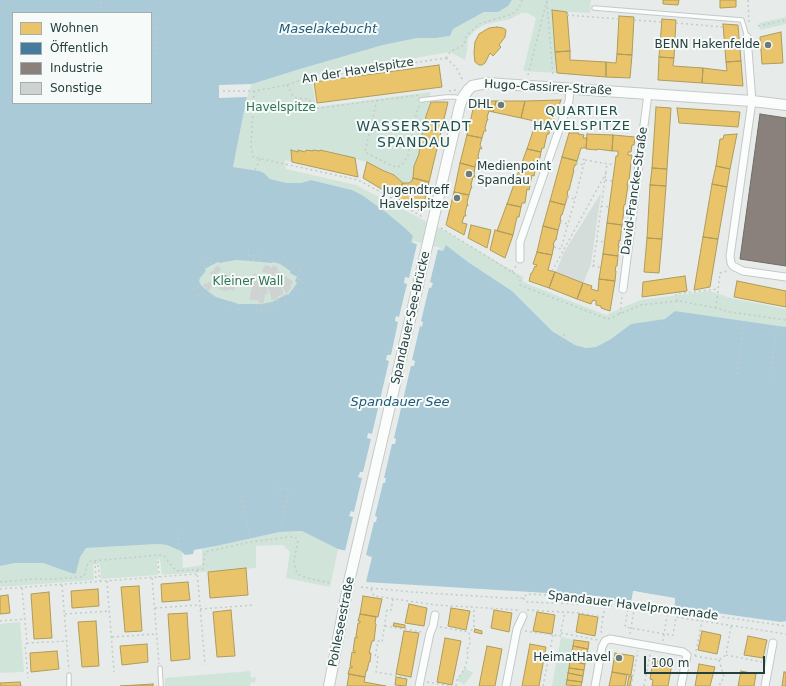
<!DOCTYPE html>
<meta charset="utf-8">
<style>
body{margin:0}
#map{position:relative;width:786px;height:686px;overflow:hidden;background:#e7ecea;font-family:"DejaVu Sans",sans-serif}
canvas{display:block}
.legend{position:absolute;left:12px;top:12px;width:140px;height:92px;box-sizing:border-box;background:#f6faf9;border:1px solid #a2afae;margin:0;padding:5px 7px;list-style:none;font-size:12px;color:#253f3d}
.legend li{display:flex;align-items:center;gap:8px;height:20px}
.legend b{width:20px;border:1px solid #a2afae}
.scale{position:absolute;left:644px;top:656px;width:121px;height:18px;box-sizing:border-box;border:2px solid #253f3d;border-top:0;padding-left:5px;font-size:12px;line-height:14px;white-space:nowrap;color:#253f3d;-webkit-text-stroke:3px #f6faf9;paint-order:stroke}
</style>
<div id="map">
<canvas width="786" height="686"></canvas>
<ul class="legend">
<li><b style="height:11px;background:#e9c46a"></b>Wohnen</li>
<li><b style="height:11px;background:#457b9d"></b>Öffentlich</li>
<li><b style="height:11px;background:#8a817c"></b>Industrie</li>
<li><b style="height:11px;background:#ced3d2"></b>Sonstige</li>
</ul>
<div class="scale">100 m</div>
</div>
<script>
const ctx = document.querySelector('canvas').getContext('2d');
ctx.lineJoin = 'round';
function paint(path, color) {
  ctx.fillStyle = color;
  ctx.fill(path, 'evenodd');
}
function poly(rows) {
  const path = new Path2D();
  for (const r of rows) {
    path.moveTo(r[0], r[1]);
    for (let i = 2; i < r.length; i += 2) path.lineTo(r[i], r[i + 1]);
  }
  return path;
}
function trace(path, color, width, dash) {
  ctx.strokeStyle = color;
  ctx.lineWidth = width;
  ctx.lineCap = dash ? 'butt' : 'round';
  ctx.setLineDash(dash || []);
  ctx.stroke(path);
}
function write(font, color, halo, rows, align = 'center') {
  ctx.font = font + ' "DejaVu Sans",sans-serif';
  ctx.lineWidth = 4;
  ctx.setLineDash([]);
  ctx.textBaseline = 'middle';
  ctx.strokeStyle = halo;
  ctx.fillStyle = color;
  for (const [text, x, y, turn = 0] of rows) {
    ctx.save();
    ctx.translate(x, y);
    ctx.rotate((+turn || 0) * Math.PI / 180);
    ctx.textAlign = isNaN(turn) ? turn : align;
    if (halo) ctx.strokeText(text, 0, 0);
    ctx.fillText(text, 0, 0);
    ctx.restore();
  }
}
paint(poly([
 [601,193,591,264,577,299,549,288,564,252]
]), '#d5dddb');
paint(poly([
 [512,0,591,0,590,13,552,11,557,73,523,71,536,18,528,13,522,13,510,19,487,24,482,26,476,30,468,38,467,51,465,60,450,52,311,76,316,107,430,92,430,103,426,116,424,130,420,141,419,154,414,166,413,178,412,181,409,183,403,183,394,175,382,170,367,162,321,150,320,151,313,150,313,151,306,150,305,152,298,150,298,152,291,150,292,162,285,160,286,169,356,185,445,231,523,277,523,282,606,315,640,300,710,291,734,299,786,309,786,327,675,311,666,319,631,324,611,339,596,347,586,348,575,345,552,331,512,291,468,262,446,245,444,251,410,242,411,236,405,228,387,213,362,195,352,190,311,180,301,183,287,183,270,179,264,173,259,171,233,167,247,96,252,84,300,69,383,45,417,38,436,38,450,36,453,29,484,12,498,12,508,6],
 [786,17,786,24,760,30,759,23],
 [236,260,272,263,273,261,280,264,290,271,290,273,297,277,297,283,288,295,286,294,272,303,261,304,239,304,216,297,205,289,201,285,198,280,200,278,206,271,205,269,212,265,218,261,221,263],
 [302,531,338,549,330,587,286,578,290,552,283,545,256,546,256,568,162,575,160,559,157,560,158,575,101,579,100,564,93,565,94,580,0,587,0,566,15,563,43,563,74,574,76,573,80,557,86,548,158,544,167,545,182,551,183,568,202,565,202,549,216,546,280,532],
 [20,622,24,672,0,673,0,624],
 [561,637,574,640,566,686,552,686],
 [465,668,473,673,464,685,457,680],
 [250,671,251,678,256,677,255,683,251,682,250,686,165,686,165,678]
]), '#d1e4da');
paint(poly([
 [0,0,512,0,508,6,498,12,484,12,453,29,450,36,436,38,417,38,383,45,300,69,252,84,247,96,233,167,259,171,264,173,270,179,287,183,301,183,311,180,352,190,362,195,387,213,405,228,413,236,411,242,443,251,446,245,468,262,512,291,552,331,575,345,586,348,596,347,611,339,631,324,665,319,675,311,786,327,786,621,781,622,674,607,675,599,634,591,631,602,597,596,366,582,372,557,338,549,302,531,280,532,216,546,194,550,193,554,185,555,181,551,167,545,158,544,86,548,80,557,76,573,74,574,43,563,15,563,0,566],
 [13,13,151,13,151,103,13,103],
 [236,260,272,263,273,262,280,264,290,271,290,273,297,277,295,281,297,283,288,295,287,294,272,302,261,304,239,304,216,297,205,289,201,285,199,281,200,278,206,271,205,269,212,265,218,262,220,263]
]), '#aacad8');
paint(poly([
 [252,84,247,97,219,98,219,85],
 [414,241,441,248,441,249,438,249,430,282,433,283,431,288,429,288,421,321,423,322,422,327,420,326,412,360,415,361,414,366,411,366,394,438,396,439,395,444,392,444,384,478,386,478,385,483,383,483,375,516,377,517,376,522,374,522,366,555,369,556,368,558,341,552,342,550,345,551,353,517,349,516,351,511,354,512,362,478,358,477,360,472,363,472,371,439,367,438,368,433,372,434,389,361,386,360,387,355,391,355,398,322,395,321,396,316,399,317,407,284,404,283,405,277,409,278,417,244,413,243],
 [633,591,675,598,674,609,672,607,673,600,635,593,633,602,631,604]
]), '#e7ecea');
const homes = poly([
 [663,0,679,0,678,5,663,4,663,0],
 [720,0,736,0,736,7,720,8,720,0],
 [552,10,567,12,570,51,555,52,552,10],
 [619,16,634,17,632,55,617,54,619,16],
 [662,19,676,20,674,58,659,57,662,19],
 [723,24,738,25,741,61,726,62,723,24],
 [497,27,503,28,506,30,505,37,499,45,501,47,493,56,490,53,485,63,482,65,479,65,475,62,474,53,475,42,479,34,489,28,497,27],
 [781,32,783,63,762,64,760,37,781,32],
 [570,51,570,60,606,62,606,77,557,73,555,52,570,51],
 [617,54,632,55,630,78,606,77,606,62,616,63,617,54],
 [659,57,674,58,673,66,703,68,702,83,658,80,659,57],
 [741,61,743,86,702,83,703,68,727,71,726,62,741,61],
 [439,65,442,87,317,103,314,82,439,65],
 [561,100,552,125,521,118,525,101,561,100],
 [475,101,496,101,493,112,489,111,487,117,488,120,487,120,485,128,486,131,484,131,482,138,467,135,475,101],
 [496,101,525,101,521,118,493,112,496,101],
 [431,102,448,102,441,132,424,129,426,116,431,102],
 [656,107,671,108,667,169,652,168,656,107],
 [677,108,740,112,738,127,679,123,677,108],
 [536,122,550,125,549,134,547,134,544,148,542,148,541,152,527,149,536,122],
 [424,129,441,132,429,182,413,178,414,166,419,154,420,141,424,129],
 [569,133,579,133,578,134,584,135,583,138,587,138,586,148,581,148,577,161,562,157,569,133],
 [587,134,613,135,612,151,597,149,597,150,586,149,587,134],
 [737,134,730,169,716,166,720,139,723,139,724,135,737,134],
 [467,135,482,138,480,145,482,149,480,148,478,156,479,160,477,159,475,167,460,163,467,135],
 [613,135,635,137,634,145,632,145,631,152,628,152,628,155,632,155,629,180,628,180,627,185,628,185,625,205,624,205,623,210,624,210,622,225,607,223,616,156,618,156,618,151,612,151,613,135],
 [527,149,541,152,539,162,537,162,534,176,532,175,531,180,517,176,527,149],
 [291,150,298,152,298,150,305,152,306,150,313,151,313,150,320,151,320,150,355,158,358,177,292,162,291,150],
 [562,157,577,161,576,165,575,165,573,170,574,170,569,190,568,190,567,195,568,195,565,205,550,201,562,157],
 [367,162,382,170,394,175,403,183,395,197,363,178,367,162],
 [460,163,475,167,474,174,475,177,473,177,471,185,472,188,471,188,469,195,454,192,460,163],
 [716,166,730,169,727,187,712,184,716,166],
 [652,168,667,169,666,186,650,185,652,168],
 [517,176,531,180,529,190,527,189,525,203,522,203,521,207,507,204,517,176],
 [413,178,429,182,422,212,395,197,403,183,409,183,412,181,413,178],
 [712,184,727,187,718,239,703,237,712,184],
 [650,185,666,186,662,239,647,238,650,185],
 [454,192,469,195,467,202,468,206,467,205,465,213,466,216,464,216,462,223,467,224,464,235,446,225,454,192],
 [550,201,565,205,562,215,561,215,560,220,561,220,558,230,543,226,550,201],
 [507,204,521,207,519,217,517,217,513,235,497,231,507,204],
 [607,223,622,225,620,241,619,240,619,243,618,246,619,246,618,256,603,254,607,223],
 [471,225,491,230,487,248,468,238,471,225],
 [543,226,558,230,556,240,555,240,553,245,554,245,552,255,537,252,543,226],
 [495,230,513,235,505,258,490,250,495,230],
 [703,237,718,239,710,287,694,290,703,237],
 [647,238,662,239,659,273,644,272,647,238],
 [537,252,552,255,548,270,555,272,549,288,529,281,531,273,532,273,535,266,536,267,537,265,533,264,537,252],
 [603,254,618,256,617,266,616,266,615,271,616,271,615,281,599,279,603,254],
 [555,272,583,283,577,299,549,288,555,272],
 [685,276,687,291,642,297,643,282,685,276],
 [599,279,615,281,610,311,601,308,601,306,596,305,596,301,593,300,591,304,577,299,583,283,592,286,591,289,598,291,599,279],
 [737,281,786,291,786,307,734,297,737,281],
 [246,568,248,595,210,598,208,572,246,568],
 [188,582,190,600,162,602,161,584,188,582],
 [139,586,142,631,125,632,121,587,139,586],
 [98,589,99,606,72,608,71,591,98,589],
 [49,592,52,638,34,639,31,594,49,592],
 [8,595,10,613,0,614,0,596,8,595],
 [363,596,382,599,378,617,360,614,363,596],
 [409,604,427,608,424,626,405,623,409,604],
 [451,608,470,611,466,630,448,626,451,608],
 [231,610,235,656,217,657,213,612,231,610],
 [494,610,512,613,509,632,491,628,494,610],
 [537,612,555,615,552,634,533,631,537,612],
 [187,613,190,659,171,661,168,614,187,613],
 [360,614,376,617,375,623,376,624,374,641,372,641,369,653,371,653,370,662,369,662,367,671,366,671,365,677,348,674,350,667,352,668,352,666,350,666,352,652,355,653,355,651,353,651,355,637,357,638,357,636,356,636,358,623,360,623,360,621,358,621,360,614],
 [579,614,598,617,595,636,576,632,579,614],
 [96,621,99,666,82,667,78,622,96,621],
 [394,623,405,625,405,628,393,626,394,623],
 [475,629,482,631,482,634,474,632,475,629],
 [404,631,419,633,411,677,396,674,404,631],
 [702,631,721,635,717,654,698,650,702,631],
 [748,636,767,640,763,658,744,655,748,636],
 [445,638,461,641,452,685,437,682,445,638],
 [574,640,589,642,588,649,573,646,574,640],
 [147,644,148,662,122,665,120,646,147,644],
 [530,644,546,647,539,686,522,686,530,644],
 [487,646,502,649,495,686,479,686,487,646],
 [573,646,588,649,587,654,572,651,573,646],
 [57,651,59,669,31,672,30,653,57,651],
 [572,651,587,654,585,664,570,661,572,651],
 [615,653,634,656,631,675,612,672,615,653],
 [653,660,672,664,668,686,652,686,653,680,650,679,653,660],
 [570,661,585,664,584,670,569,668,570,661],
 [699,664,715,667,710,686,695,686,699,664],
 [569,668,584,670,583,676,568,673,569,668],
 [741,671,756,674,754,686,738,686,741,671],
 [612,672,627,675,625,686,609,686,612,672],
 [784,672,786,672,786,686,782,686,784,672],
 [568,673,583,676,582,682,567,680,568,673],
 [349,674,365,677,364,682,386,686,347,686,349,674],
 [629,676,632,676,630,686,627,686,629,676],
 [396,677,407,679,406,686,395,685,396,677],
 [567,680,582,682,581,686,566,685,567,680],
 [20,682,21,686,0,686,0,683,20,682],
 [153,684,153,686,120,686,153,684]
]);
paint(homes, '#e9c46a');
trace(homes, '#ae9c5c', 1);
const public = poly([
 [222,275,229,277,228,285,221,284,221,281,220,279,222,278,222,275]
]);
paint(public, '#457b9d');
trace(public, '#3b6980', 1);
const industry = poly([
 [760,114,786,118,786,266,740,259,760,114]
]);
paint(industry, '#8a817c');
trace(industry, '#6c6d69', 1);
const building = poly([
 [218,266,221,270,212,276,210,273,215,270,214,269,218,266],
 [265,266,269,266,272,269,269,273,263,272,263,268,265,267,265,266],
 [273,266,278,268,275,273,271,270,273,266],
 [271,270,275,273,270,278,267,275,271,270],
 [278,271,282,274,278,280,274,276,278,271],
 [230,273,237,275,234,290,227,289,230,273],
 [254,274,262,276,261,281,254,280,255,276,254,276,254,274],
 [282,274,287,278,284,283,279,280,282,274],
 [262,276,267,278,265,285,261,284,262,276],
 [287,278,293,282,290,286,284,283,287,278],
 [254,280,261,281,260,286,253,284,254,280],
 [278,281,281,287,275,290,272,284,278,281],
 [210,282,213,286,208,291,203,285,206,283,206,285,210,282],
 [220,283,228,285,227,291,219,289,220,283],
 [284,283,291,287,287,293,286,293,284,289,281,286,284,283],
 [253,284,260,286,259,291,252,289,253,284],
 [261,284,266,285,267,289,260,288,261,284],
 [272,284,275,290,270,292,268,288,269,287,272,286,272,284],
 [281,287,283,294,278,296,275,290,281,287],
 [260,288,267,289,267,294,265,294,263,303,259,303,259,295,260,288],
 [252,289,259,291,259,296,251,294,252,289],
 [275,290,278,298,272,300,270,292,275,290],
 [251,294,259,296,258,300,250,299,251,294]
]);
paint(building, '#ced3d2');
trace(building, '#d0d5d3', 1);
const lane = poly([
 [594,8,742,20,747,37],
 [421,100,446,97,456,97,461,100],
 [160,668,161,686],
 [69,686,69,675]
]);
const street = poly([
 [747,37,752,101,730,256,731,263,733,266,743,271,786,277],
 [520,259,520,242,569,101,570,89],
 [623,289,648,94],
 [419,686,430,633,433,626,435,615],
 [506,686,517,629,523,616],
 [595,686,602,647,605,641,610,639,683,652,687,655,681,686],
 [765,686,773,643]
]);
const secondary = poly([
 [329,686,348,586,460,105,463,97,468,90,472,86,487,83,752,101,786,105]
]);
trace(lane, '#c4c9c7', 5.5);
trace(street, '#c4c9c7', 9);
trace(secondary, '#c3c9c8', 12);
trace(poly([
 [748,0,749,22],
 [547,2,553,76],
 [100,13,101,0],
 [567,15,619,19],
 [634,20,662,22],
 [676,23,723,27],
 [758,26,786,20],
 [155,54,157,22],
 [446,58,450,52,464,45,466,36,479,24,512,14,519,8,522,0],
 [446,58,456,67,463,81],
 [528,75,547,0],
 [287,85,293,96,296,98,308,99,311,102,315,108],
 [223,91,254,91,287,85,303,79,446,58],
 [254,91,251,146,253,157,358,180,388,196,424,218],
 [449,91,456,90],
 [377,100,365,152,392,166,398,167,402,165,408,155,411,138,415,127,416,115,419,106],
 [312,109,419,95],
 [585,160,615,165],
 [576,163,584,165],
 [255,170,260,159],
 [605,180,613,181],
 [567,197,575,199],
 [601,206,609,207],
 [560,222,568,224],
 [441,228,512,272,520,278,520,285,602,317,608,319,641,305,679,301,716,308,730,312,786,320],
 [596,241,604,242],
 [554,247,561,249,575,199,585,160,578,158],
 [210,257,211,265],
 [202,261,206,268],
 [248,261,249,249],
 [253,261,254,252],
 [260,262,260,255],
 [280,264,283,259],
 [593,265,601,268],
 [593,267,607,164],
 [286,268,288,262],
 [300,270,297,277,305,285],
 [290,271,294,266],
 [552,271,606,173],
 [512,272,516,266],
 [193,289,201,285],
 [293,289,299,293],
 [284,295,287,304],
 [198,296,205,289],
 [277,300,279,305],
 [677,301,676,294,718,289],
 [269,303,270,309],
 [272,303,274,307],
 [257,304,258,312],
 [261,304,262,312],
 [229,307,231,301],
 [716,308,720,273,727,271],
 [238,310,239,304],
 [620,314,622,296],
 [558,344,565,334],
 [737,374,744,321],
 [770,378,777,326],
 [276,488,289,489,280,532],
 [241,496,250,539],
 [178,533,179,550],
 [95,561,96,582],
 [158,561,159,577],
 [98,565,100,581],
 [197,570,205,665],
 [152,578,159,664],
 [107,581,114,672],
 [0,582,34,579,55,579,81,577,84,576,88,563,91,561,159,555,164,556,176,571,203,569,205,552,250,542,290,537,295,537,298,540,294,562,295,568,297,573,301,576,311,579,331,583],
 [62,585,69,670],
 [361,587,412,592,506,598,523,598,527,594,548,595,596,599,786,626],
 [22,588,27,643,67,641],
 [0,589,197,574],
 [371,589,374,596,436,605,519,610],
 [523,598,527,602,605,605,601,631,602,634],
 [393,599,391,610,387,610,382,642,378,641,375,657,378,657,376,672,413,678],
 [605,605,628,608,625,627,664,634,673,635,676,617,786,634],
 [155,608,199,605],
 [200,609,254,605],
 [527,610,580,613,603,617],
 [65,614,110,611],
 [0,621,25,619],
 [385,626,422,632],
 [440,627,469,632],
 [525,631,560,636,565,612],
 [561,633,598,640],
 [630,634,635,604],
 [112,637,157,634],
 [663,641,668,609],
 [27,643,25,645,28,678],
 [726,655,762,662],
 [695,656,719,660,726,655,731,626],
 [695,656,702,621],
 [719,660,724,677,719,686],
 [427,682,451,686],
 [456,686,457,680,465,668,468,656,467,650,470,643,469,632,474,628,474,607],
 [543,686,553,635],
 [631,686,638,651],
 [644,686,650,654]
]), '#c2cbca', 1.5, [2, 3]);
trace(lane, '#fbfcfc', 3.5);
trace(street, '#fbfcfc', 7);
trace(secondary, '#fbfcfc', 10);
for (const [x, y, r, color] of [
 [768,45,4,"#697c7a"],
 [501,105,4,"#697c7a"],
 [469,174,4,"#697c7a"],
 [457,198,4,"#697c7a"],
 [619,658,4,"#697c7a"]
]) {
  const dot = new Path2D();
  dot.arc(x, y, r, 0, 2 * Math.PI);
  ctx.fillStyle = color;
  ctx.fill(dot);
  trace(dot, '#f6faf9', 1.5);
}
write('12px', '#253f3d', '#f6faf9', [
 ["BENN Hakenfelde",760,45],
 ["DHL",493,105],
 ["Medienpoint",477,167,"left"],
 ["Spandau",477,181,"left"],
 ["Jugendtreff",449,191],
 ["Havelspitze",449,205],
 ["HeimatHavel",611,658]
], 'right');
write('12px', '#253f3d', '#f6faf9', [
 ["An der Havelspitze",358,71,-9],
 ["Hugo-Cassirer-Straße",548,88,3],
 ["David-Francke-Straße",635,191,-82],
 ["Spandauer-See-Brücke",411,318,-77],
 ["Spandauer Havelpromenade",633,606,7],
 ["Pohleseestraße",342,622,-79]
]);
write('12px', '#307557', '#f6faf9', [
 ["Havelspitze",281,108],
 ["Kleiner Wall",248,282]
]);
write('italic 13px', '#205b7a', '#f6faf9', [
 ["Maselakebucht",328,30],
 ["Spandauer See",400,403]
]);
ctx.letterSpacing = '1px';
write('13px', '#21514e', '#f6faf9', [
 ["QUARTIER",582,112],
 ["HAVELSPITZE",582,127]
]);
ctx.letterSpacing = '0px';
ctx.letterSpacing = '1px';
write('14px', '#21514e', '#f6faf9', [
 ["WASSERSTADT",414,127],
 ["SPANDAU",414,143]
]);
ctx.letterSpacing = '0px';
</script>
